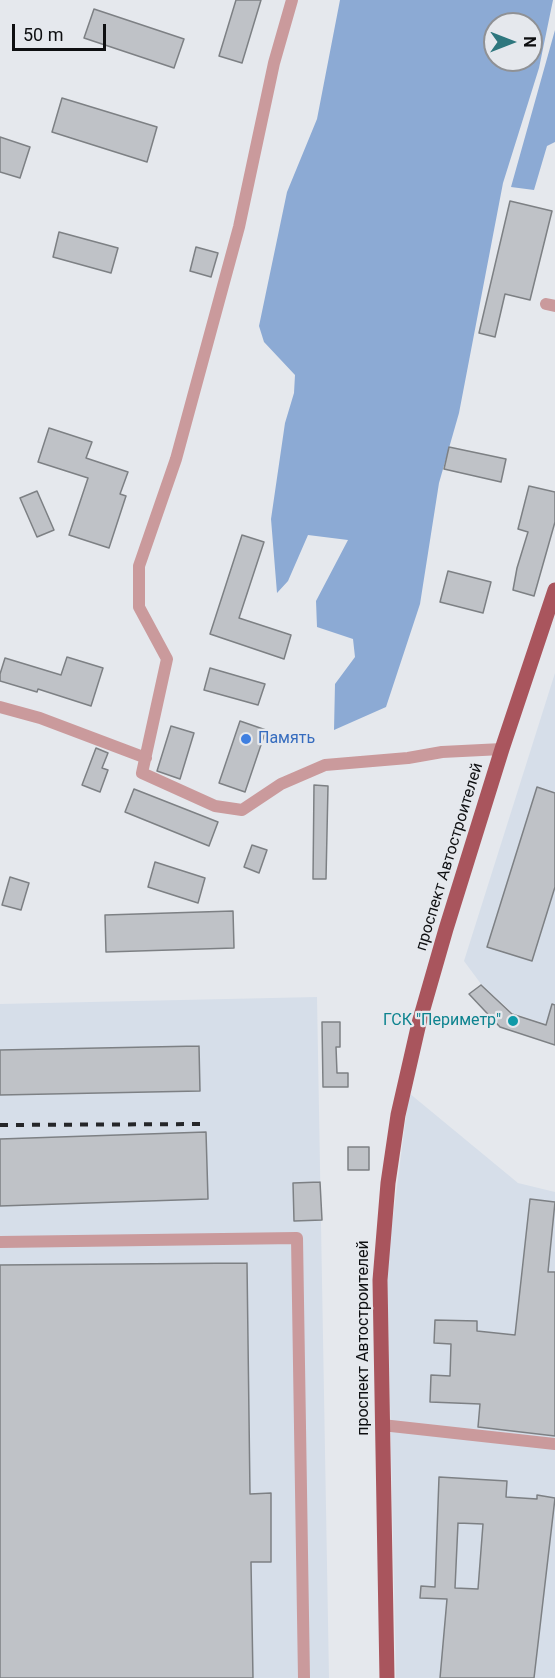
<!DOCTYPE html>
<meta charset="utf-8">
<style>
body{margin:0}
#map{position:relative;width:555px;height:1678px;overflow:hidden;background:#e5e8ed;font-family:Roboto,sans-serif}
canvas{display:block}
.north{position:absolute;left:483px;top:12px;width:60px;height:60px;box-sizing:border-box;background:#e5e8ed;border:2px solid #8f9195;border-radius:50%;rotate:90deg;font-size:16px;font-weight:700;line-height:24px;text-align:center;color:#0e0f11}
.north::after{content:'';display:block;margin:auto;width:21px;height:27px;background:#2e777e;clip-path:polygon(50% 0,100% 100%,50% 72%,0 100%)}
.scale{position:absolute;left:12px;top:24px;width:94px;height:27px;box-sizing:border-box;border:3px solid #0e0f11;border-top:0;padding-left:8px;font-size:18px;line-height:21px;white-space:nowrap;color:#0e0f11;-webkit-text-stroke:4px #e5e8ed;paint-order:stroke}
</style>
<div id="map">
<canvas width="555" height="1678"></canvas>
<div class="north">N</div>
<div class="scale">50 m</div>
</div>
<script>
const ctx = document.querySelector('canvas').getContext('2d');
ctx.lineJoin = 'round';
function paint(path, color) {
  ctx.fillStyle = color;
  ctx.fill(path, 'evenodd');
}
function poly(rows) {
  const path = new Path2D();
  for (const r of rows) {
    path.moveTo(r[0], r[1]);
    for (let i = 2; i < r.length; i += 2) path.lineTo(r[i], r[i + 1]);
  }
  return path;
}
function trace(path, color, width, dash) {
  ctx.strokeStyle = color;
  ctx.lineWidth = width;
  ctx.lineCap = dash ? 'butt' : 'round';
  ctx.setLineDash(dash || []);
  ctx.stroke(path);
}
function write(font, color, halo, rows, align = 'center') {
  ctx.font = font + ' Roboto,sans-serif';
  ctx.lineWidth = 4.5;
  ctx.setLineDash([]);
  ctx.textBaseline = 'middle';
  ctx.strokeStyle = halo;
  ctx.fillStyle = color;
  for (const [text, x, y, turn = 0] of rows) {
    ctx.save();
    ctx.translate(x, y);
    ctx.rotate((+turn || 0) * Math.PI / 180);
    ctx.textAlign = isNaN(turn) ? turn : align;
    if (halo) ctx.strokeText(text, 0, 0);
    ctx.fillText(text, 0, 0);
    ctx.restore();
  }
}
paint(poly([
 [555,673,555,1027,513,1013,481,984,464,961],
 [317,997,329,1678,0,1678,0,1004],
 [409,1093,518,1183,555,1192,555,1678,396,1678,387,1263]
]), '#d6dee9');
paint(poly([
 [340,0,553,0,539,68,503,183,459,413,439,483,420,604,386,707,334,730,335,684,355,657,353,639,317,627,316,601,348,540,308,535,288,581,277,593,271,519,285,423,294,393,295,375,264,342,259,326,287,192,317,119],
 [495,24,531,24,531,60,495,60],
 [555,30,555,142,547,146,534,190,511,187]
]), '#8caad4');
const building = poly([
 [236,0,261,0,242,63,219,56,236,0],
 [94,9,184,39,174,68,84,38,94,9],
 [62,98,157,127,147,162,52,132,62,98],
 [0,137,30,147,20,178,0,172,0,137],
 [510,201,552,211,530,300,505,294,495,337,479,333,510,201],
 [59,232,118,248,111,273,53,257,59,232],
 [196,247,218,253,211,277,190,271,196,247],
 [49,428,92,442,86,458,128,472,120,494,126,496,109,548,69,535,88,478,38,462,49,428],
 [449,447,506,459,501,482,444,469,449,447],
 [529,486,555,492,555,522,534,596,513,590,517,568,528,532,518,529,529,486],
 [37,491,54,530,37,537,20,498,37,491],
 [242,535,264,542,239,618,291,635,284,659,210,634,242,535],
 [448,571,491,582,483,613,440,602,448,571],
 [67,657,103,668,91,706,38,689,37,692,0,681,0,674,5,658,61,675,67,657],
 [210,668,265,684,258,705,204,690,210,668],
 [240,721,266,730,245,792,219,783,240,721],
 [171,726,194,733,180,779,157,771,171,726],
 [96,748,108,753,102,768,108,770,100,792,82,785,96,748],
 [314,785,328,786,326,879,313,879,314,785],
 [537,787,555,793,555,887,532,961,487,947,537,787],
 [134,789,218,822,209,846,125,812,134,789],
 [252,845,267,850,259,873,244,867,252,845],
 [155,862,205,878,198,903,148,887,155,862],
 [10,877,29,883,21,910,2,905,10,877],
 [233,911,234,948,106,952,105,915,233,911],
 [481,985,512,1014,546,1025,552,1004,555,1005,555,1045,500,1027,469,994,481,985],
 [322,1022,340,1022,340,1047,336,1047,337,1073,348,1073,348,1087,323,1087,322,1022],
 [199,1046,200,1091,0,1095,0,1050,199,1046],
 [206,1132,208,1199,0,1206,0,1139,206,1132],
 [348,1147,369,1147,369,1170,348,1170,348,1147],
 [320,1182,322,1220,294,1221,293,1183,320,1182],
 [530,1199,555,1202,548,1272,555,1272,555,1436,478,1427,480,1404,430,1402,431,1375,450,1376,451,1344,434,1343,435,1320,477,1321,477,1331,515,1335,530,1199],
 [247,1263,250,1494,271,1493,271,1562,251,1562,253,1678,0,1678,0,1265,247,1263],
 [439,1477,507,1481,506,1497,537,1499,537,1495,555,1498,534,1678,440,1678,447,1599,420,1598,421,1586,435,1587,439,1477],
 [458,1523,483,1524,478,1589,455,1588,458,1523]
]);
paint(building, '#bfc2c7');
trace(building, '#7d8084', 1.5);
trace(poly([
 [292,0,274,63,239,227,176,459,139,566,139,607,167,659,142,773,215,806,242,810,281,784,325,765,408,758,442,752,502,749],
 [546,304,555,306],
 [0,707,40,718,146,758],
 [0,1242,297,1238,304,1678],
 [382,1425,555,1444]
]), '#ca9a9c', 12);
trace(poly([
 [387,1678,380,1280,388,1183,398,1115,419,1023,446,929,502,749,555,590]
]), '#a9555d', 15);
trace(poly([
 [0,1125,205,1124]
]), '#252629', 4, [8, 8]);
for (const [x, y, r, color] of [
 [246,739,6,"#3f7fe0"],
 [513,1021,6,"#0f9aa8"]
]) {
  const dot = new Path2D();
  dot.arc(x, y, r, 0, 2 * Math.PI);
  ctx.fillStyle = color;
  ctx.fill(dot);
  trace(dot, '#e5e8ed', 2);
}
write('16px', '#366cbe', '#e5e8ed', [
 ["Память",258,739]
], 'left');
write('16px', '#0e0f11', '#e5e8ed', [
 ["проспект Автостроителей",450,857,-73],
 ["проспект Автостроителей",364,1338,-90]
]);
write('16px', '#0d838f', '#e5e8ed', [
 ["ГСК \"Периметр\"",501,1021]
], 'right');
</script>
